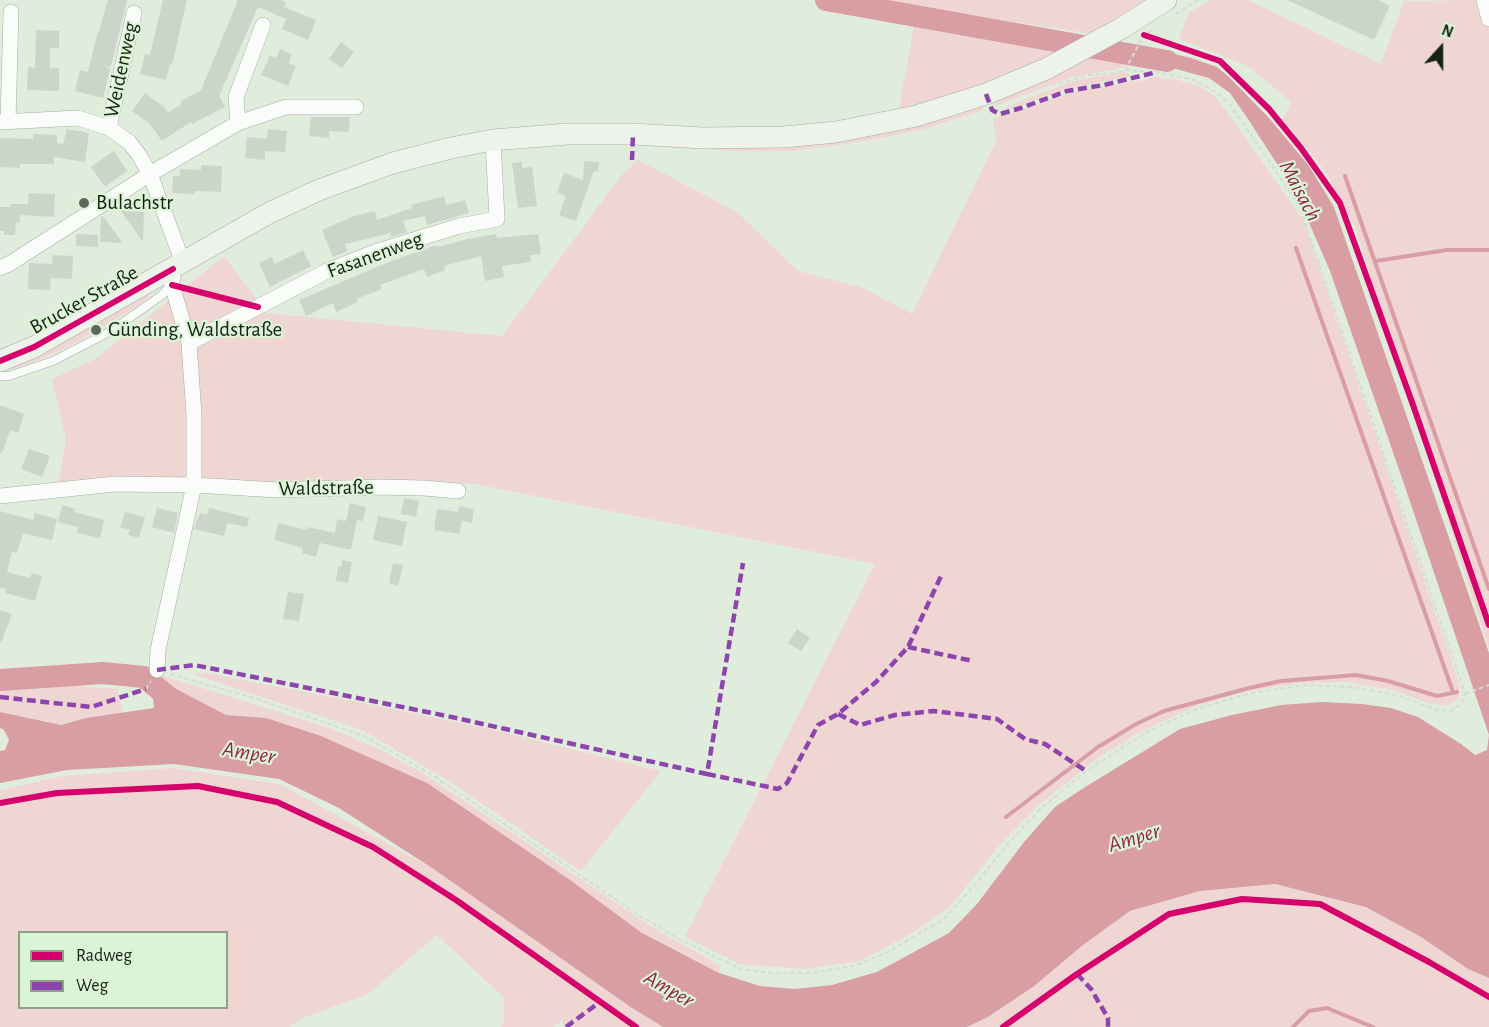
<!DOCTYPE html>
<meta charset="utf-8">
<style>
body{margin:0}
#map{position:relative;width:1489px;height:1027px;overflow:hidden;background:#e0eddd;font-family:"Alegreya Sans",sans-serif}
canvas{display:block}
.legend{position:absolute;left:18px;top:931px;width:210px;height:78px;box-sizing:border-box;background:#dcf4d6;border:2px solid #8ea089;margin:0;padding:8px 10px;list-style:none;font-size:18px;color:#182116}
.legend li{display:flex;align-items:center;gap:12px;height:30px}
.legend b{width:30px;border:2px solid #8ea089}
.north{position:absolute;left:1411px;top:18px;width:60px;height:60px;-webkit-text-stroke:4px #dcf4d6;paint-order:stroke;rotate:21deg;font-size:16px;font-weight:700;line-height:24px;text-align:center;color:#182116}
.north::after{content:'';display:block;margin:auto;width:21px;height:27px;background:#182116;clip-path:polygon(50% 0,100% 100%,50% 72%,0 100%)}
</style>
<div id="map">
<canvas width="1489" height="1027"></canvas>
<ul class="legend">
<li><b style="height:8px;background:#d6006c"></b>Radweg</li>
<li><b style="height:8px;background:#8e44ad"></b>Weg</li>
</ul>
<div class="north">N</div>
</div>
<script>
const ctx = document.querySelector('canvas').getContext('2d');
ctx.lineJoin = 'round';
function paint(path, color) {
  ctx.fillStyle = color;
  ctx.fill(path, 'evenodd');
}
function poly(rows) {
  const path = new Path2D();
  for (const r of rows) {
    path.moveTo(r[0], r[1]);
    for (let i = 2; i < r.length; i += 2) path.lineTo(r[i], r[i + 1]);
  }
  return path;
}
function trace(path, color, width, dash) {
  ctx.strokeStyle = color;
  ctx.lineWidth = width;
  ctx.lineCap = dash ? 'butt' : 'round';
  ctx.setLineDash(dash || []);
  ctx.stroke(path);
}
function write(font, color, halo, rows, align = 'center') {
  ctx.font = font + ' "Alegreya Sans",sans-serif';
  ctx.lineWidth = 4.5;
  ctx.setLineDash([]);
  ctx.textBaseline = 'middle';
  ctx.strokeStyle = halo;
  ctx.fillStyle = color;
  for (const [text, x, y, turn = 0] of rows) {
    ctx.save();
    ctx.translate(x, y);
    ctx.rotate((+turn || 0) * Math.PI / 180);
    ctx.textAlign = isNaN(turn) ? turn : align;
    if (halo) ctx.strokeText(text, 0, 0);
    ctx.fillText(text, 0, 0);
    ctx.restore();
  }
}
paint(poly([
 [870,0,1145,0,1093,34],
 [1211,0,1248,0,1381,64,1404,1,1489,0,1489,649,1355,228,1325,171,1283,119,1291,102,1248,66,1179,39,1189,12],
 [915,20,1063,50,1019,71,954,96,899,109],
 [1099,53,1128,58,1125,66,1118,69,1072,77,995,106,992,100],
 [1125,72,1131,76,1063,90,1012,108,1003,109,1033,96,1077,80],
 [1155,77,1178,80,1198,86,1212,94,1231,117,1303,220,1456,674,1459,685,1459,699,1447,706,1428,703,1393,690,1347,682,1300,683,1248,691,1194,707,1142,731,1098,758,1039,805,998,847,950,907,914,932,860,961,802,969,740,964,685,937,875,564,475,484,395,480,290,487,58,485,66,439,52,379,95,359,224,256,267,313,502,336,621,176,638,160,737,212,798,271,861,287,912,314,996,141,993,119,1077,91,1144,80],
 [980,104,984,110,924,129,871,140,830,146,790,151,734,151,650,146,650,142,709,145],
 [147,293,151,295,134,308,77,342,39,360,16,368,5,370],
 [206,673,364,703,490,729,661,771,581,871,444,778,360,729,192,674],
 [164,676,333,729,381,750,423,773,628,911,660,932,720,965,719,973,642,933,266,718,226,715,159,680],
 [0,679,18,682,117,689,123,713,86,718,61,725,0,712],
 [173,768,280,784,435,870,632,1008,663,1027,565,1027,562,1020,554,1027,500,1027,504,1023,504,998,437,935,368,994,303,1018,290,1027,0,1027,0,790,63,776],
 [20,932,226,932,226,1008,20,1008],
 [1275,884,1366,906,1421,937,1468,969,1489,978,1489,1027,967,1027,988,1017,1033,987,1083,945,1130,911,1200,891]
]), '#f0d6d3');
paint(poly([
 [1143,46,1191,58,1217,67,1230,78,1269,118,1309,166,1334,207,1489,653,1489,978,1468,969,1421,937,1366,907,1275,884,1200,891,1130,911,1083,945,1033,987,988,1017,967,1027,663,1027,632,1008,435,870,339,808,279,779,174,764,67,770,0,783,0,751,5,750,9,740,4,730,0,728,0,712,61,725,86,718,154,708,152,687,159,680,226,715,266,718,321,736,427,783,570,880,642,933,719,973,760,986,795,989,832,985,877,972,949,933,977,904,1024,842,1055,807,1082,789,1180,729,1232,715,1281,705,1322,702,1362,704,1391,708,1418,717,1461,744,1475,755,1487,750,1489,735,1403,481,1330,271,1297,195,1250,122,1230,93,1209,78,1176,69,1136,62]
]), '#d99da4');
trace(poly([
 [1345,176,1489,589],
 [1296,248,1453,692],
 [1376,261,1447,250,1489,250],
 [1006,817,1098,747,1136,724,1164,711,1249,688,1281,681,1356,675,1388,681,1437,696,1457,692],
 [1293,1027,1309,1011,1327,1008,1373,1027]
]), '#d99da4', 4);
trace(poly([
 [826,0,1167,61],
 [0,680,103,673,144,677,172,700,176,706]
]), '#d99da4', 22);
paint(poly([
 [108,0,127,0,112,62,110,67,104,65,110,69,103,98,75,91,80,70,88,72,98,31,99,31],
 [163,0,187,0,172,65,170,64,166,80,140,74,145,54,150,55],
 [238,0,280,0,286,2,284,7,316,20,308,40,282,29,286,19,258,7,219,96,225,107,192,124,191,122,162,141,149,123,132,111,145,93,165,108,168,112,181,105,181,101,201,90],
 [1287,0,1378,0,1390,6,1374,40],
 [36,30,59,31,59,48,50,48,50,68,59,68,59,91,27,90,28,67,35,68],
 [341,42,354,52,342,68,329,59],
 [280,49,292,54,289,63,296,66,288,86,261,75,270,55,276,58],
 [311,117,350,117,349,132,329,131,329,138,309,136],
 [67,129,89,133,85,162,54,157,54,164,20,164,20,168,0,167,0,138,33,139,33,134,57,135,57,143,63,144],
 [268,129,287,131,285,152,265,151,265,160,245,158,247,137,267,139],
 [114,151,127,171,105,187,91,167],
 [584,161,599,162,598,172,594,171,576,221,559,215,566,196,557,192,564,173,583,180],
 [522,162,522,168,532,167,537,206,518,208,512,163],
 [201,165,222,166,221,192,195,191,195,194,172,193,173,176,180,176,180,169,201,170],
 [29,193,55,194,54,217,20,215,20,223,16,222,15,235,4,235,4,231,0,231,0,207,10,207,10,204,28,204],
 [444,196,446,205,465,200,469,213,427,225,425,216,403,221,407,232,391,237,390,233,345,244,348,251,333,257,322,230,354,216,375,211,377,220,412,208,411,205],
 [121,211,144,212,143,242],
 [103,216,123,243,100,242,101,217],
 [76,234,98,235,98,247,76,246],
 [496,234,497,238,538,234,541,254,530,255,531,262,502,266,504,277,485,281,481,256,444,266,445,270,427,277,424,269,380,285,382,289,356,299,358,302,336,312,333,303,306,316,299,300,389,262,436,245,437,247,468,239],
 [303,250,311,266,270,287,259,263,272,257,275,264],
 [53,255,73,256,72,279,51,278,50,290,28,289,29,263,52,264],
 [0,405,24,414,18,433,10,430,2,453,0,453],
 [29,449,50,456,42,477,21,469],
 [404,498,419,501,416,517,401,514],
 [350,503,366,507,363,521,357,520,351,550,320,543,316,557,302,553,303,548,274,540,278,523,307,530,308,527,335,533,337,519,346,521],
 [62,505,75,509,74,512,104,520,100,538,77,533,78,527,58,522],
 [459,506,474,509,472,523,462,521,459,534,434,530,437,509,458,512],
 [157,508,178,513,174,533,152,527],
 [209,508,249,518,247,527,227,523,224,536,194,529,197,518,198,519,200,513,207,515],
 [0,511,33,520,35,513,57,519,52,540,23,533,17,553,12,552,7,572,30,578,32,573,42,576,35,601,5,593,6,589,0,588],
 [125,512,145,517,139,538,128,535,130,530,120,527],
 [378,516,407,522,402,546,373,540],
 [342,560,352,562,348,583,336,581,338,566,341,567],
 [393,563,403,565,398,586,389,583],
 [288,592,304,594,299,621,283,619],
 [0,610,12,614,1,643,0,643],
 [797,629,810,638,801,651,788,643]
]), '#cbd5c9');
const service = poly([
 [0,376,9,376,53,361,111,331,162,295,171,285]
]);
const minor = poly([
 [1484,0,1489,19],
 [0,122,78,118,109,128,129,142,139,155,150,174,183,263],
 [8,122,11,12],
 [238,123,236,97,263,25],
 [109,128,134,13],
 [0,268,9,264,150,174,238,123,286,107,356,107],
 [189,343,327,271,375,252,459,226,497,219,493,140],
 [0,496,115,484,194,485,194,415,189,343,172,285,173,269],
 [157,670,158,650,194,485,277,490,379,487,424,488,458,491]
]);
const secondary = poly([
 [0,361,34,347,269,213,319,190,393,163,451,148,493,140,568,134,633,134,703,138,784,137,836,132,916,116,986,94,1046,69,1120,29,1166,0]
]);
trace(service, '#a4aea2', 9);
trace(minor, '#a4aea2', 16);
trace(secondary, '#a4aea2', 22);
trace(poly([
 [1176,14,1198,0],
 [1144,35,1220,61,1269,109,1301,148,1340,203,1413,405,1489,625],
 [1125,70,1144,35,1154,29],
 [170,674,257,699,364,736,429,773,640,916,679,939,741,969,770,973,810,973,857,965,886,953,944,919,975,885,1004,848,1040,809,1086,771,1147,732,1197,709,1251,693,1304,685,1353,687,1400,696,1437,710,1451,711,1461,704,1465,694,1299,205,1232,107,1220,95,1195,80,1157,72,1125,70,1115,73,1089,75,1053,85],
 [146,689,151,681],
 [1465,694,1489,685]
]), '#d7dad5', 2, [4.5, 3]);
trace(service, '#fafcfa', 8);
trace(minor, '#fafcfa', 15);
trace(secondary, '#edf2eb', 21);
trace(poly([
 [986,94,992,110,1000,114,1021,108,1067,91,1104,85,1157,72],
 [632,160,633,134],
 [908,647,973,661],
 [157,670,194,665,447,716,707,774,743,563],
 [0,697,91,707,146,689],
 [838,714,860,725,895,715,934,711,997,719,1025,739,1045,744,1086,771],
 [707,774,778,789,787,783,818,725,838,714,876,682,908,647,942,574],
 [1077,974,1091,989,1108,1018,1108,1027],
 [566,1027,600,1002]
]), '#8e44ad', 4.5, [9, 4.5]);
trace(poly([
 [1144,35,1220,61,1269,109,1301,148,1340,203,1413,405,1489,625],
 [172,285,258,307],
 [0,361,34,347,173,269],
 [0,803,57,793,198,786,277,802,373,847,456,900,636,1027],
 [1003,1027,1077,974,1169,914,1242,899,1320,904,1429,962,1489,997]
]), '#d6006c', 6);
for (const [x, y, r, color] of [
 [84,203,6,"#5e685c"],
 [96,330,6,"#5e685c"]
]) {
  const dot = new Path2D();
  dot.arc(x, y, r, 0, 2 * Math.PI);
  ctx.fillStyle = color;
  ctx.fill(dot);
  trace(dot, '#dcf4d6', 2);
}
write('21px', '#182116', '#dcf4d6', [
 ["Weidenweg",121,70,-78],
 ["Fasanenweg",375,255,-20],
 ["Brucker Straße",84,300,-29],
 ["Waldstraße",326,488,-1]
]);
write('21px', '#182116', '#dcf4d6', [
 ["Bulachstr",96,203],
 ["Günding, Waldstraße",108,330]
], 'left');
write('italic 22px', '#922643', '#dcf4d6', [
 ["Maisach",1300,191,62],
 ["Amper",249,753,9],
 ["Amper",1134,838,-17],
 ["Amper",669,989,30]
]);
</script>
